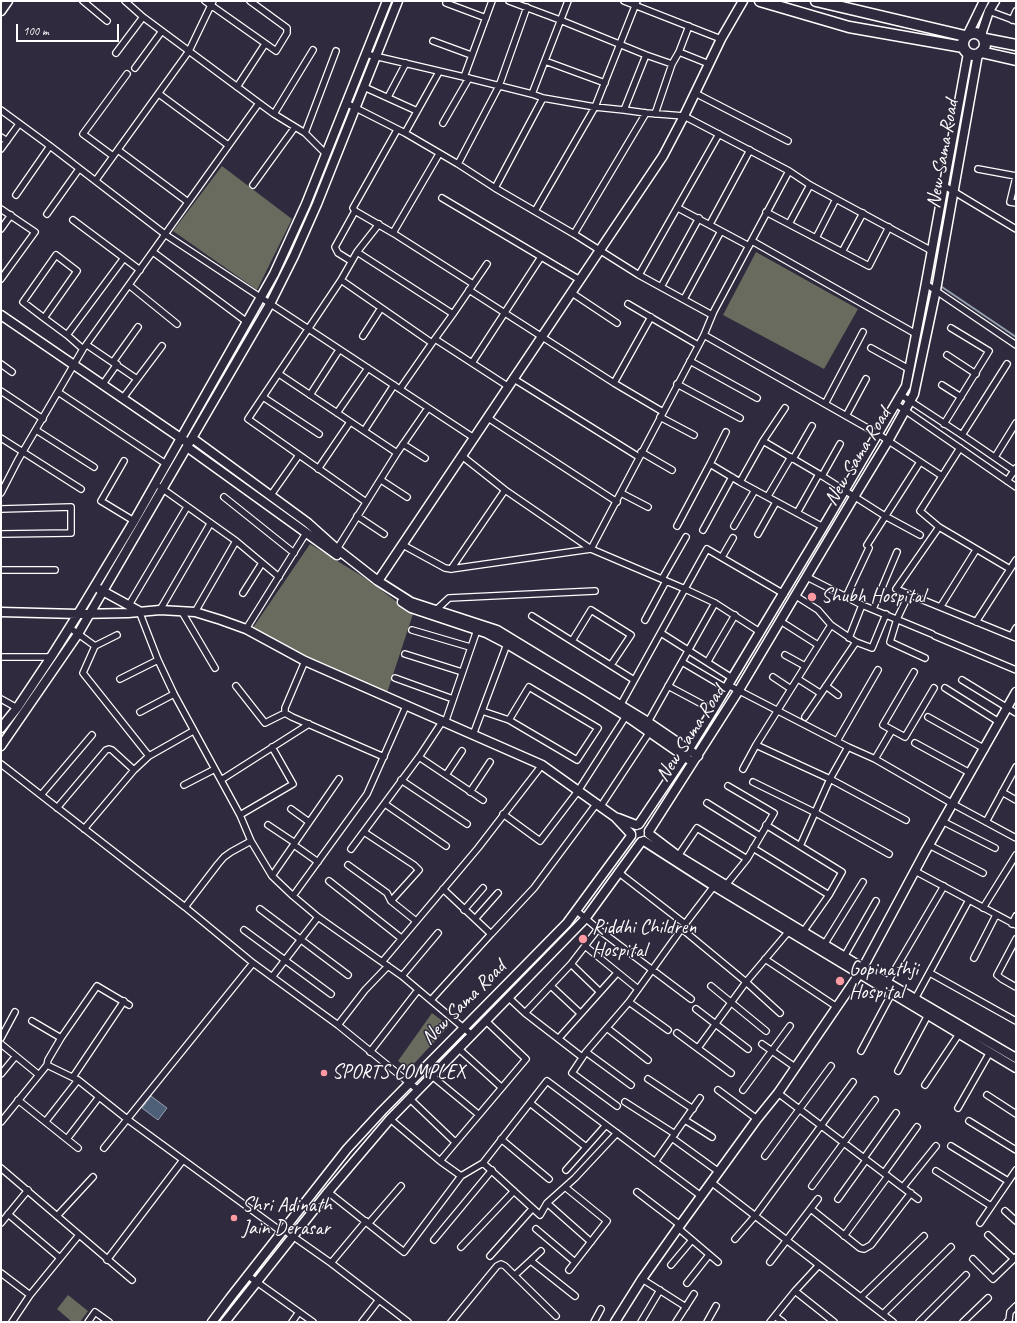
<!DOCTYPE html>
<style>
body{margin:0}
#map{position:relative;width:1017px;height:1323px;overflow:hidden;background:#2f2a3d;font-family:Caveat,sans-serif}
canvas{display:block}
.frame{position:absolute;inset:0;border:2px solid #fff;pointer-events:none}
.scale{position:absolute;left:16px;top:24px;width:103px;height:18px;box-sizing:border-box;border:2px solid #fff;border-top:0;padding-left:5px;font-size:12px;line-height:14px;white-space:nowrap;color:#fff;-webkit-text-stroke:3px #2f2a3d;paint-order:stroke}
</style>
<div id="map">
<canvas width="1017" height="1323"></canvas>
<div class="frame"></div>
<div class="scale">100 m</div>
</div>
<script>
const ctx = document.querySelector('canvas').getContext('2d');
ctx.lineJoin = 'round';
function paint(path, color) {
  ctx.fillStyle = color;
  ctx.fill(path, 'evenodd');
}
function poly(rows) {
  const path = new Path2D();
  for (const r of rows) {
    if (r.length === 3) {
      path.moveTo(r[0] + r[2], r[1]);
      path.arc(r[0], r[1], r[2], 0, 2 * Math.PI);
      continue;
    }
    path.moveTo(r[0], r[1]);
    for (let i = 2; i < r.length; i += 2) path.lineTo(r[i], r[i + 1]);
  }
  return path;
}
function trace(path, color, width, dash) {
  ctx.strokeStyle = color;
  ctx.lineWidth = width;
  ctx.lineCap = dash ? 'butt' : 'round';
  ctx.setLineDash(dash || []);
  ctx.stroke(path);
}
function write(font, color, halo, rows, align = 'center') {
  ctx.font = font + ' Caveat,sans-serif';
  ctx.lineWidth = 3;
  ctx.setLineDash([]);
  ctx.textBaseline = 'middle';
  ctx.strokeStyle = halo;
  ctx.fillStyle = color;
  for (const [text, x, y, turn = 0] of rows) {
    ctx.save();
    ctx.translate(x, y);
    ctx.rotate((+turn || 0) * Math.PI / 180);
    ctx.textAlign = isNaN(turn) ? turn : align;
    if (halo) ctx.strokeText(text, 0, 0);
    ctx.fillText(text, 0, 0);
    ctx.restore();
  }
}
paint(poly([
 [222,166,292,219,257,290,173,231],
 [756,252,858,309,824,369,723,315],
 [310,544,365,578,413,614,387,693,319,663,252,629],
 [432,1013,449,1026,409,1069,398,1061],
 [68,1295,88,1311,80,1322,72,1322,57,1309]
]), '#686b5d');
const water = poly([
 [151,1096,167,1108,158,1120,142,1108,151,1096]
]);
paint(water, '#4e6078');
trace(water, '#95a0ae', 1);
trace(poly([
 [939,285,1016,337]
]), '#95a0ae', 2);
const street = poly([
 [83,1,107,21],
 [125,1,143,17,259,103,274,114,305,133,326,154],
 [205,1,276,51,287,33,287,28,250,1],
 [509,1,560,20,646,55,672,64],
 [624,1,721,39],
 [446,3,486,18],
 [989,11,1016,21],
 [1012,20,1016,11],
 [433,41,471,55],
 [679,52,709,64],
 [116,53,143,17],
 [366,54,464,77,532,94,543,98,595,107,624,110,646,113,684,116,789,171,810,185,932,251],
 [545,61,605,83],
 [135,68,162,31],
 [464,77,492,1],
 [237,87,265,44],
 [364,87,417,111],
 [695,93,788,141],
 [159,94,228,145],
 [532,94,568,1],
 [388,97,406,63],
 [346,103,405,133,458,164,495,188,574,234,639,275,712,315],
 [1,110,50,146,166,235,474,438],
 [624,110,646,55],
 [274,114,313,50],
 [655,114,672,64,679,52,689,26],
 [443,123,469,78],
 [397,130,353,208,355,211,393,233,473,284],
 [305,133,336,51],
 [405,133,439,72],
 [1,137,7,141],
 [1,149,19,124],
 [118,150,188,202],
 [113,156,83,134,127,74],
 [458,164,499,86,527,7],
 [978,169,1016,176],
 [1016,177,1010,202,1016,203],
 [96,180,189,51,213,1],
 [253,185,295,127],
 [943,185,1016,229],
 [495,188,543,98],
 [16,195,50,146],
 [442,198,580,280],
 [678,208,749,246],
 [1,209,35,232,1,279],
 [535,211,595,107,637,1],
 [766,212,869,266,889,227],
 [47,214,79,169],
 [73,220,140,270],
 [710,224,750,150],
 [789,224,810,185],
 [1,229,11,215],
 [393,233,439,154],
 [574,234,646,113],
 [816,238,836,199],
 [752,241,916,334],
 [153,252,247,322],
 [357,252,453,314],
 [842,252,863,213],
 [351,261,338,253,335,247,355,211],
 [639,275,719,134],
 [341,280,432,343],
 [926,284,1016,345],
 [129,285,177,324],
 [661,287,699,218],
 [469,290,614,383,663,412],
 [572,293,617,323],
 [684,299,721,231],
 [628,304,698,345],
 [44,318,77,271,56,255,23,302,44,318,67,335,83,349],
 [67,335,124,258],
 [704,335,878,434,942,476],
 [363,336,381,308],
 [435,339,509,387],
 [87,345,137,379],
 [871,348,909,369],
 [947,355,976,374],
 [690,361,757,398],
 [113,362,138,327],
 [472,363,541,257],
 [1,364,12,372],
 [279,374,397,453],
 [514,379,639,457],
 [614,383,651,317],
 [103,384,117,364],
 [677,384,740,418],
 [942,385,961,397],
 [400,389,432,343,453,314,487,264],
 [1,391,43,419],
 [58,392,166,464],
 [310,395,339,350],
 [901,395,962,435,1016,472],
 [263,397,319,434],
 [123,398,162,346],
 [825,404,863,332],
 [896,404,1016,487],
 [337,413,368,368],
 [846,416,866,379],
 [660,417,694,435],
 [488,418,617,502],
 [944,424,989,351,951,328],
 [36,430,94,467],
 [364,431,394,385],
 [726,432,710,464,740,482,823,527],
 [962,435,1007,364],
 [1,438,81,489],
 [763,441,819,474,885,516,920,535],
 [403,444,425,458],
 [960,448,920,511,939,527,1010,569],
 [641,452,672,470],
 [462,456,505,490,591,549,685,589,715,603,760,632],
 [995,457,1016,423],
 [793,459,812,426],
 [124,461,101,501,134,521],
 [318,469,350,422],
 [822,476,840,444],
 [381,480,407,497],
 [1007,481,1016,468],
 [740,482,763,441,785,408],
 [160,487,236,541,279,577],
 [1,493,18,460,83,349,259,103],
 [621,493,648,507],
 [271,495,299,455],
 [768,496,791,457],
 [224,497,294,553],
 [366,502,248,419,341,280,357,252,379,224],
 [1,509,71,507,71,533,1,534],
 [797,513,819,474],
 [357,516,384,534],
 [677,526,710,464],
 [734,526,755,490],
 [939,527,896,589,1016,638],
 [703,530,732,477],
 [758,534,776,502],
 [403,545,445,568,451,569,591,549,704,335,714,311,789,171],
 [867,545,920,462],
 [337,549,397,453,428,408],
 [722,557,733,538],
 [451,569,505,490],
 [1,570,55,570],
 [807,577,862,605,932,634],
 [662,579,686,537],
 [243,593,262,563],
 [909,594,897,619,890,642,925,658],
 [796,596,818,610,831,625,856,642,872,648,886,614],
 [846,597,869,548],
 [129,605,187,507],
 [941,606,976,550],
 [873,609,897,552],
 [160,610,210,524],
 [436,610,449,598,595,591],
 [139,611,158,660,174,694,240,815,251,841,272,876,293,896,318,917,402,976,472,1035],
 [182,612,215,668],
 [195,612,236,541],
 [532,616,634,680],
 [645,620,666,581],
 [976,622,1016,560],
 [785,624,818,645],
 [70,628,95,646,83,673,149,756],
 [246,629,306,533],
 [412,630,470,647],
 [661,633,732,678],
 [1012,635,1016,628],
 [935,636,1016,670],
 [849,638,862,605],
 [572,641,591,610,631,635,611,665],
 [95,646,117,635],
 [405,654,462,672],
 [785,655,805,666],
 [1,657,51,657],
 [305,661,285,708,285,713,292,717,384,757],
 [708,661,735,615],
 [682,662,726,688],
 [914,672,883,725,905,737,934,688],
 [773,677,791,689],
 [395,678,453,699],
 [120,679,158,660],
 [798,679,820,693],
 [962,680,1016,713],
 [728,685,848,747,875,759,953,804,1016,838],
 [236,686,265,723,285,713],
 [668,686,713,710],
 [826,686,838,695],
 [945,688,999,722],
 [1,699,17,708],
 [620,706,707,549,784,594],
 [482,711,509,720,577,760,598,728,529,687,509,720],
 [140,712,174,694],
 [805,717,856,642],
 [928,717,985,749],
 [648,722,715,603],
 [445,723,477,630],
 [473,735,507,644],
 [837,741,878,670],
 [915,743,970,773],
 [756,745,830,779,906,820],
 [419,757,483,800],
 [875,759,892,730],
 [1,764,185,907,253,963,338,1025,418,1090],
 [743,769,756,745,831,625],
 [446,775,462,751],
 [221,780,309,724],
 [401,780,467,824],
 [753,782,816,813,889,854],
 [184,785,215,769],
 [470,792,490,762],
 [1002,792,1016,800],
 [41,795,92,735],
 [707,803,760,836],
 [385,804,446,846],
 [601,806,649,733],
 [57,808,106,750,109,749,112,750,134,770],
 [291,809,309,822],
 [503,814,540,841,578,791,626,716],
 [240,815,293,784,272,747],
 [942,821,995,848],
 [986,822,1016,767],
 [268,825,295,843],
 [766,825,842,872,829,895,803,932],
 [84,829,134,770,149,756,193,731],
 [364,832,414,865,419,870,391,901],
 [294,845,318,862],
 [929,845,983,873],
 [800,846,830,779,848,747],
 [753,848,829,895],
 [351,849,419,757,442,722],
 [678,856,697,828,747,859],
 [348,865,387,893,391,901,416,921],
 [915,871,1016,925],
 [618,872,685,924],
 [272,876,339,779],
 [329,881,401,938],
 [726,885,747,859,774,813,728,786],
 [443,889,491,934,534,888,597,803],
 [293,896,367,794,406,706],
 [185,907,218,864,224,857,231,852,251,841],
 [983,908,1016,855],
 [260,909,348,975],
 [464,910,483,888],
 [577,911,598,929,691,999],
 [475,919,498,893],
 [1012,924,1016,916],
 [682,929,746,982,780,1013],
 [244,930,331,994],
 [1016,939,997,975,1002,979,1016,987],
 [824,945,863,882],
 [585,946,638,989],
 [844,957,876,901],
 [974,958,996,915],
 [765,959,837,1007],
 [382,962,478,848,542,765],
 [571,964,600,992],
 [930,973,1016,1021],
 [402,976,438,933],
 [272,977,318,917],
 [887,983,944,886],
 [551,986,580,1013],
 [711,986,766,1031],
 [509,998,525,1013,582,1057],
 [915,999,969,900],
 [431,1000,491,934],
 [629,1002,668,1030],
 [696,1009,748,1049],
 [525,1013,571,964,598,929],
 [32,1021,61,1038],
 [338,1025,365,990,388,966],
 [607,1028,648,1060],
 [677,1033,731,1073],
 [1,1038,15,1012],
 [559,1038,617,973],
 [1,1044,39,1075],
 [762,1044,795,1067],
 [698,1048,746,982,789,931],
 [459,1049,501,1087],
 [861,1051,892,993],
 [370,1052,418,990],
 [586,1052,631,1085],
 [47,1065,78,1080,127,1119,282,1232],
 [898,1071,928,1015],
 [1,1074,15,1057],
 [432,1076,478,1114],
 [73,1077,124,1001],
 [648,1079,693,1109],
 [925,1085,959,1034],
 [718,1090,757,1119],
 [743,1090,790,1026],
 [778,1093,918,1199],
 [987,1095,1016,1114],
 [410,1099,455,1142],
 [18,1100,78,1148],
 [625,1102,675,1134],
 [530,1103,586,1147],
 [617,1106,572,1073,586,1052,629,1002,685,924,714,886],
 [958,1108,990,1052],
 [390,1119,440,1161,461,1176,483,1163,547,1081,701,1196],
 [685,1120,712,1137],
 [46,1121,78,1080],
 [969,1121,1016,1150],
 [1,1122,47,1065,48,1060,61,1038,97,986,129,1005],
 [672,1138,719,1172],
 [67,1139,99,1097],
 [501,1139,549,1179],
 [951,1146,1008,1181],
 [104,1148,253,963],
 [765,1156,831,1066],
 [864,1158,896,1113],
 [440,1161,526,1059,486,1021],
 [655,1162,700,1098],
 [483,1163,540,1215,547,1203,575,1178,617,1133],
 [1,1168,132,1280],
 [566,1170,606,1125],
 [936,1171,991,1206],
 [884,1173,917,1127],
 [711,1182,893,1322],
 [812,1186,875,1100],
 [565,1187,607,1221,569,1270],
 [903,1187,936,1146],
 [328,1192,404,1252,461,1176],
 [637,1192,680,1225],
 [838,1199,866,1160],
 [547,1203,591,1242],
 [811,1209,860,1248,864,1249,871,1245,911,1193],
 [1005,1211,1016,1221],
 [8,1214,60,1258],
 [57,1216,93,1177],
 [1,1223,28,1190],
 [369,1223,401,1186],
 [980,1223,1016,1170],
 [678,1228,718,1262],
 [536,1229,575,1262],
 [284,1230,331,1263,408,1322],
 [988,1235,1014,1259],
 [844,1236,888,1176],
 [735,1239,755,1216,853,1082],
 [434,1240,492,1170],
 [461,1247,514,1191],
 [490,1256,532,1209],
 [973,1259,993,1279,1016,1257],
 [107,1260,183,1160],
 [531,1261,575,1296],
 [770,1262,818,1199],
 [331,1263,366,1221],
 [671,1265,692,1240],
 [1,1273,30,1295],
 [247,1275,313,1322],
 [515,1275,541,1251],
 [642,1279,686,1307],
 [687,1283,709,1255],
 [795,1291,834,1322],
 [861,1297,924,1236],
 [883,1314,951,1247],
 [775,1316,783,1322],
 [12,1322,30,1295,79,1235],
 [88,1322,95,1312,109,1322],
 [292,1322,299,1312],
 [362,1322,378,1301],
 [451,1322,497,1266,501,1264,505,1266,556,1316],
 [594,1322,601,1309],
 [641,1322,660,1290],
 [676,1322,694,1294],
 [707,1322,716,1306],
 [770,1322,795,1291,819,1265],
 [919,1322,966,1275],
 [963,1322,988,1298],
 [1007,1322,1009,1320,1010,1312,1016,1306]
]);
const secondary = poly([
 [1,11,8,1],
 [968,34,984,1],
 [981,35,989,11,995,1],
 [1,315,185,441],
 [192,438,308,523,337,549,378,581,411,602,497,630,648,722,698,756],
 [187,447,337,555],
 [378,581,663,156,684,116,721,39,743,1],
 [99,589,139,611],
 [402,602,411,608,486,633,507,644,586,691,626,716,688,759],
 [1,612,78,614,128,613,160,610,195,612,221,620,246,629,305,661,542,765,615,817,631,834],
 [1,728,17,708,51,657,78,614,134,521,274,274,306,204,387,1],
 [1,746,78,634,270,304,294,256,317,204,398,1],
 [618,818,636,825],
 [639,824,684,757,713,710,823,527,906,386,925,288,968,53],
 [649,831,739,690,854,497,888,441,914,394,936,290,978,54],
 [649,834,678,856,719,881,888,983,1016,1058],
 [644,841,714,886,1016,1068],
 [212,1322,230,1298,347,1149,382,1111,567,923,631,836],
 [225,1322,328,1192,390,1119,585,919,641,842],
 [615,1322,642,1279,678,1228,757,1119,778,1093,860,973,925,852,1016,692]
]);
const highway = poly([
 [760,1,849,27,963,47],
 [816,1,965,36],
 [974,44,11],
 [985,39,1016,45],
 [981,52,1016,60]
]);
trace(street, '#fff', 8);
trace(secondary, '#fff', 11);
trace(highway, '#fff', 13);
trace(street, '#2f2a3d', 5.5);
trace(secondary, '#2f2a3d', 8);
trace(highway, '#2f2a3d', 10);
for (const [x, y, r, color] of [
 [812,597,5,"#ff9aa2"],
 [583,939,5,"#ff9aa2"],
 [840,981,5,"#ff9aa2"],
 [324,1073,4,"#ff9aa2"],
 [234,1218,4,"#ff9aa2"]
]) {
  const dot = new Path2D();
  dot.arc(x, y, r, 0, 2 * Math.PI);
  ctx.fillStyle = color;
  ctx.fill(dot);
  trace(dot, '#2f2a3d', 1.5);
}
write('20px', '#fff', '#2f2a3d', [
 ["New Sama Road",943,154,-80],
 ["New Sama Road",858,457,-59],
 ["New Sama Road",691,734,-57],
 ["New Sama Road",464,1003,-45]
]);
write('20px', '#fff', '#2f2a3d', [
 ["Shubh Hospital",821,597],
 ["Riddhi Children",592,928],
 ["Hospital",592,951],
 ["Gopinathji",849,970],
 ["Hospital",849,993],
 ["SPORTS COMPLEX",332,1073],
 ["Shri Adinath",242,1206],
 ["Jain Derasar",242,1229]
], 'left');
</script>
